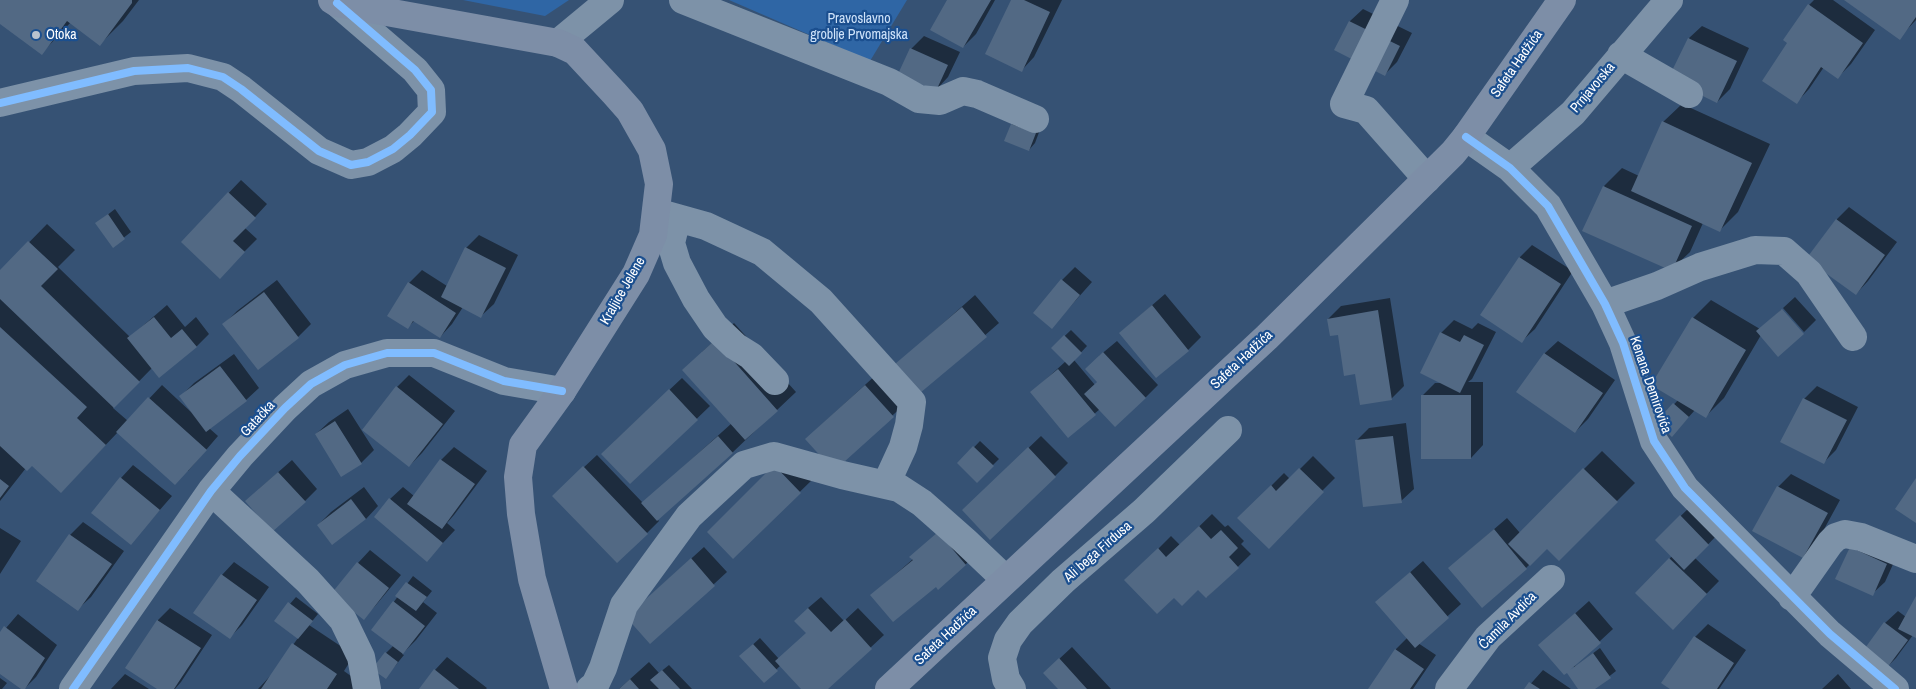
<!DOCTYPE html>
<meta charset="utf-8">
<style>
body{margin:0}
canvas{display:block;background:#365274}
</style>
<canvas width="1916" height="689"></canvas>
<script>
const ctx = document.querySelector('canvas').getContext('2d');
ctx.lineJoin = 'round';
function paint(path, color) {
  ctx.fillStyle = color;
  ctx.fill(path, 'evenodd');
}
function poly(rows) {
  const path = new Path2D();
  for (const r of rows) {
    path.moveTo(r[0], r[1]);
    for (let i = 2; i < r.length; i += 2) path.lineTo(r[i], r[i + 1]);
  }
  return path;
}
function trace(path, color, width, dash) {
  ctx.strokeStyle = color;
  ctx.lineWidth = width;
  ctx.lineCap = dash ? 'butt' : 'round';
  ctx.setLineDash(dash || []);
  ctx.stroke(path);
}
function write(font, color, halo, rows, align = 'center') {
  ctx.font = font + ' "Archivo Narrow",sans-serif';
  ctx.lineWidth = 4.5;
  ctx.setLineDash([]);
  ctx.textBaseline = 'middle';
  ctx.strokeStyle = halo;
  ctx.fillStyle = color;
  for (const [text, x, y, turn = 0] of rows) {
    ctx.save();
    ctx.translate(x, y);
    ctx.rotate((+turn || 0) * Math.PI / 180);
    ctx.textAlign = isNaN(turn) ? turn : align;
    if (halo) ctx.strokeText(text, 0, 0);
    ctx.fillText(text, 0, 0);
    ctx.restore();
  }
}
paint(poly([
 [463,0,569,0,545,16],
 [729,0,907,0,870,61]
]), '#2f66a5');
paint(poly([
 [0,0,139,0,123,21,100,44,71,22,42,53,0,22],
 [949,0,995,0,976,34,963,47],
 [1012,0,1062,0,1034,57,1022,70],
 [1814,0,1833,0,1875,30,1851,64,1838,77,1824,67,1809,89,1797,102,1789,43,1809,5],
 [1845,0,1916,0,1916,20,1899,38],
 [1363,9,1412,33,1397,62,1385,74,1336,50,1350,21],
 [1702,26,1749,48,1730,89,1717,102,1689,38],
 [924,36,960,52,948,77,936,90,911,49],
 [1682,104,1770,144,1738,212,1720,230,1703,223,1690,252,1671,270,1604,186,1622,168,1639,176,1663,122],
 [1018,118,1041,127,1035,143,1029,150,1012,125],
 [241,180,267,204,245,228,257,239,219,277,182,242],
 [1849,207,1897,242,1868,281,1856,294,1808,259,1837,219],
 [115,209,131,232,113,246,97,223],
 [47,224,75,250,58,267,130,337,167,305,185,327,196,317,209,334,196,347,152,368,113,408,128,421,162,385,191,412,181,396,194,383,234,354,259,388,246,400,209,428,218,436,188,471,118,432,61,492,32,465,26,468,0,501,0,272],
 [479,235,518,255,494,304,481,316,463,307,452,324,440,337,414,321,408,327,409,283,422,270,447,286,466,248],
 [1532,245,1573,271,1535,329,1522,341,1482,314,1520,257],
 [1075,267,1092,282,1052,327,1062,280],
 [277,280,311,324,298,337,258,368,224,324,237,311],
 [1165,294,1201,337,1188,350,1156,376,1120,333],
 [975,295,999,323,920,392,897,364],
 [1795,297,1816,320,1804,332,1783,308],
 [1390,298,1404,386,1391,399,1356,373,1339,333,1328,319,1341,306],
 [1711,300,1760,329,1781,310,1802,334,1761,335,1724,398,1706,416,1695,410,1678,429,1658,422,1678,400,1693,318],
 [1454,320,1472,329,1478,323,1496,332,1472,379,1468,382,1483,382,1483,445,1471,458,1423,395,1435,383,1442,383,1441,333],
 [734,323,796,392,777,410,732,453,657,519,659,521,647,533,567,483,597,455,643,503,732,423,702,352],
 [1071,330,1087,346,1074,360,1095,385,1098,381,1099,356,1117,341,1158,385,1145,398,1100,409,1068,436,1032,392,1066,361,1052,348],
 [1558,341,1615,380,1588,419,1575,432,1518,392,1545,353],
 [878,373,906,403,834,469,819,427],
 [409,375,455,411,422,453,409,466,397,387],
 [682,378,710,406,630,483,615,441],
 [1817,386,1858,407,1836,450,1823,463,1804,399],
 [348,409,374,450,361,463,342,475,316,434,329,422],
 [1406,423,1414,489,1401,501,1356,441,1369,428],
 [1041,436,1068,463,1055,476,976,498],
 [980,441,999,459,977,481,959,463],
 [454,447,487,471,454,515,447,523,455,530,427,560,390,499,403,487,414,496,441,460],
 [1602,451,1635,483,1559,559,1547,547,1526,568,1482,606,1463,556,1507,518,1520,533],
 [788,454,813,479,733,557],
 [1313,456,1335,478,1312,501,1239,518,1284,473,1290,479],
 [292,460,317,489,305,501,259,489],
 [133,465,172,496,131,543,121,478],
 [1791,474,1840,500,1816,544,1803,557,1754,530,1778,487],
 [364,487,378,506,366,519,318,525,331,512],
 [1693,504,1721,531,1695,558,1719,581,1673,628,1637,593,1672,556,1656,540],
 [1212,514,1225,527,1228,525,1244,541,1241,544,1251,554,1207,597,1198,588,1174,596,1126,581,1171,536,1180,545],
 [951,521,978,551,966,564,938,588,936,585,872,595,913,559,911,557],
 [83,522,124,551,91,597,78,609,37,580,70,535],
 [0,528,21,541,0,574],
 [1864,535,1899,551,1885,582,1872,594,1837,578],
 [704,547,727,572,650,643,640,605],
 [370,550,401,575,376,605,364,618,358,563],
 [1423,561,1461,604,1418,643,1436,655,1413,689,1369,689,1396,649,1407,638,1390,590],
 [234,562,269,587,242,625,229,638,222,575],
 [413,576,432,591,423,602,437,613,416,640,402,654,404,655,386,677,386,653,394,645,373,630],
 [296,597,318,614,309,625,354,655,344,671,355,679,357,689,258,689,272,674,298,638,275,621],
 [821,597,844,621,858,608,884,635,826,689,802,689,781,665,764,681,747,650,760,638,779,659,807,633,808,608],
 [1916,599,1916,637,1913,635,1896,658,1883,671,1885,623,1898,611,1906,617],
 [1589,601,1613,629,1574,665,1576,666,1600,648,1616,671,1593,689,1580,689,1574,667,1540,645],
 [170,608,212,635,181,682,175,689,159,689,158,620],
 [18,614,57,645,36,677,24,689,0,672,0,635],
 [1708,624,1746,650,1719,689,1672,689,1663,683,1695,637],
 [1072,647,1111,689,1060,689,1058,660],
 [447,657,487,688,486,689,420,689,435,670],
 [649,662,659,673,669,665,692,689,619,689],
 [1543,670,1571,689,1526,689],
 [125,674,149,689,111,689],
 [1838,674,1851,689,1822,689],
 [0,678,7,683,2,689,0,689]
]), '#0007');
paint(poly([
 [0,0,132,0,132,3,100,46,67,21,42,55,0,24],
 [947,0,991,0,963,48,930,30],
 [1011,0,1024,0,1050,12,1022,72,985,54],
 [1844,0,1916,0,1916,17,1900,40],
 [1808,4,1863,43,1838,79,1821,67,1797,104,1762,81,1787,43,1783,40],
 [1349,21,1400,46,1385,76,1334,50],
 [1688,38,1737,61,1717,103,1668,79],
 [910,48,948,65,936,91,898,74],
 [1662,121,1752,163,1720,232,1631,191],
 [1011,124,1036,133,1029,151,1004,141],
 [1603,186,1692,226,1672,271,1582,231],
 [228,192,256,218,233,241,245,252,220,279,181,242],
 [108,214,125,239,113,248,95,223],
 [1836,219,1885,255,1856,295,1806,259],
 [28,241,58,269,41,286,140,382,114,408,0,299,0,270],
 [465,247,506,268,481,318,441,297],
 [1519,257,1561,284,1522,343,1480,315],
 [1061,279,1080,295,1052,329,1033,313],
 [408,282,456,313,440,338,413,321,408,329,387,316],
 [264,292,299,338,258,370,222,324],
 [1152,305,1189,351,1156,378,1119,333],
 [962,307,987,337,920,393,895,364],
 [1782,309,1804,334,1778,357,1756,331],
 [1378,310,1392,400,1360,405,1355,374,1344,376,1338,335,1330,336,1327,319],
 [154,317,171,338,182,329,197,347,159,378,127,338],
 [1692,317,1746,350,1706,418,1651,385],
 [0,327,87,407,77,418,106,445,61,493,32,466,27,471,0,446],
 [1440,332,1460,342,1464,335,1484,345,1460,393,1420,373],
 [1064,335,1082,353,1069,366,1051,348],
 [715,340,778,411,745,440,682,370],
 [1103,352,1146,398,1115,427,1084,394,1097,382,1085,369],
 [1544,353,1603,393,1575,433,1516,392],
 [220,366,247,401,206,432,179,396],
 [1058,369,1096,415,1068,438,1030,392],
 [865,385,894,417,834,471,805,439],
 [396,386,443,424,409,467,362,430],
 [669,389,698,420,630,484,601,454],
 [1421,395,1471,395,1471,459,1421,459],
 [148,397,207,450,175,485,116,432],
 [1803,398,1847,420,1824,464,1780,442],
 [1673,403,1689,417,1672,437,1656,422],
 [335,421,362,464,341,477,315,434],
 [718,436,733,453,657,521,641,503],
 [1393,436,1402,503,1363,507,1355,440],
 [973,446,994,466,977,483,957,463],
 [1028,447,1056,477,990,540,962,510],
 [440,459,475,484,442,529,407,504],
 [774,465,801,493,733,559,707,532],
 [583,466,648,534,617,563,552,496],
 [1299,468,1324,492,1269,549,1237,518,1271,485,1276,491],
 [1583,468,1618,502,1559,561,1547,549,1530,566,1508,544],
 [278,472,306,502,272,532,245,501],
 [120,477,160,510,131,545,91,513],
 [1916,478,1916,523,1895,509],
 [0,479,9,486,0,498],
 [1777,486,1828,513,1803,558,1752,531],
 [389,498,443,543,427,562,374,517],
 [351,499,366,519,332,545,317,525],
 [1680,515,1709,545,1684,570,1655,540],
 [1199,526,1211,539,1221,530,1238,548,1229,557,1239,568,1206,598,1198,590,1182,606,1174,598,1157,614,1124,580,1158,548,1166,557],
 [1494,529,1527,569,1482,608,1448,568],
 [938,532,966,565,938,590,936,587,893,622,870,595,913,560,909,557],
 [69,534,112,564,78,611,36,581],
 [1850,547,1887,564,1873,596,1835,579],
 [691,558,715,586,650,644,626,617],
 [1669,558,1707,594,1673,630,1635,593],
 [357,562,389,588,364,620,331,594],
 [1410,572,1449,618,1415,648,1375,602],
 [221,574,257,600,230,639,193,613],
 [406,582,427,597,416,611,395,596],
 [1916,596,1916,638,1898,629],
 [393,601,425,626,403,654,371,630],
 [288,602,313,621,298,639,274,621],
 [808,608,831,632,845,619,872,649,828,689,801,689,775,661,806,633,794,621],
 [1575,613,1601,643,1570,670,1593,653,1611,678,1595,689,1578,689,1567,673,1564,675,1538,645],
 [157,620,201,648,174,689,157,689,125,668],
 [1884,622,1908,640,1884,672,1860,655],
 [4,626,45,658,25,689,21,689,0,674,0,632],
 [1694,636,1734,663,1717,689,1670,689,1661,683],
 [292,643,337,674,327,689,261,689],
 [753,644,778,671,764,683,739,656],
 [1395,649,1424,669,1410,689,1368,689],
 [385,652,398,662,386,679,372,669],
 [1059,658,1087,689,1058,689,1043,673],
 [434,669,459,689,419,689],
 [662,670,680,689,659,689,650,680],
 [630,679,639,689,619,689],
 [1529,682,1540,689,1524,689]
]), '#526984');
trace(poly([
 [683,0,889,82,919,99,940,101,963,91,977,94,1035,119],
 [1395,0,1344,104,1366,110,1427,179],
 [558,43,610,0],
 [1621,55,1689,94],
 [0,103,134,71,188,68,223,77,241,89,319,151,351,165,368,162,393,149,410,135,432,112,431,90,415,70,337,3],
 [1466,137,1510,168,1548,206,1605,304,1623,343,1654,441,1685,488,1830,634,1895,689],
 [1510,168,1573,113,1669,0],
 [656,212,706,226,762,252,821,301,912,402,909,425,903,447,886,484],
 [677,218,671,243,677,263,696,299,715,327,735,346,751,356,775,381],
 [1605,304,1657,286,1700,267,1755,250,1784,251,1809,273,1853,337],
 [211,491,308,581,343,620,361,657,367,689],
 [1792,597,1830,543,1836,537,1845,534,1861,537,1916,559],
 [73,689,211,491,240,456,285,408,311,384,345,365,387,353,434,353,504,381,562,391],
 [590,689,595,685,603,668,624,605,689,516,744,465,774,456,842,475,899,488,922,503,965,541,1005,579],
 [1012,689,1006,679,1002,658,1008,640,1020,623,1063,581,1144,511,1228,430],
 [1449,689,1488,637,1551,579]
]), '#7d92a8', 28);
trace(poly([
 [332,0,337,3,558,43,575,51,615,94,630,111,652,150,659,184,653,235,636,274,562,391,523,445,518,477,521,514,532,579,564,689],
 [889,689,1267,337,1453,153,1466,137,1562,0]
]), '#7d8ea7', 28);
trace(poly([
 [0,103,134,71,188,68,223,77,241,89,319,151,351,165,368,162,393,149,410,135,432,112,431,90,415,70,337,3],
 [1466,137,1510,168,1548,206,1605,304,1623,343,1654,441,1685,488,1830,634,1895,689],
 [73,689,211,491,240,456,285,408,311,384,345,365,387,353,434,353,504,381,562,391]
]), '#80bcff', 8);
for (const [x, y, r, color] of [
 [36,35,5,"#b9c2ce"]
]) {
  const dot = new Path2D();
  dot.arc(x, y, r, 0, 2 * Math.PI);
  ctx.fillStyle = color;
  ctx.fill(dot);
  trace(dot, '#1b4f8f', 2);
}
write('14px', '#cfe3fa', '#1b4f8f', [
 ["Pravoslavno",859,19],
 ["groblje Prvomajska",859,35]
]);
write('14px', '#fff', '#1b4f8f', [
 ["Otoka",46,35]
], 'left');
write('14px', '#fff', '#1b4f8f', [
 ["Safeta Hadžića",1517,64,-55],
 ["Prnjavorska",1593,88,-50],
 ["Kraljice Jelene",623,291,-60],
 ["Safeta Hadžića",1242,360,-43],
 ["Kenana Demirovića",1650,385,71],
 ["Gatačka",258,419,-47],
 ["Ali bega Firdusa",1098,552,-41],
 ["Ćamila Avdića",1508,621,-45],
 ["Safeta Hadžića",946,636,-43]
]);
</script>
